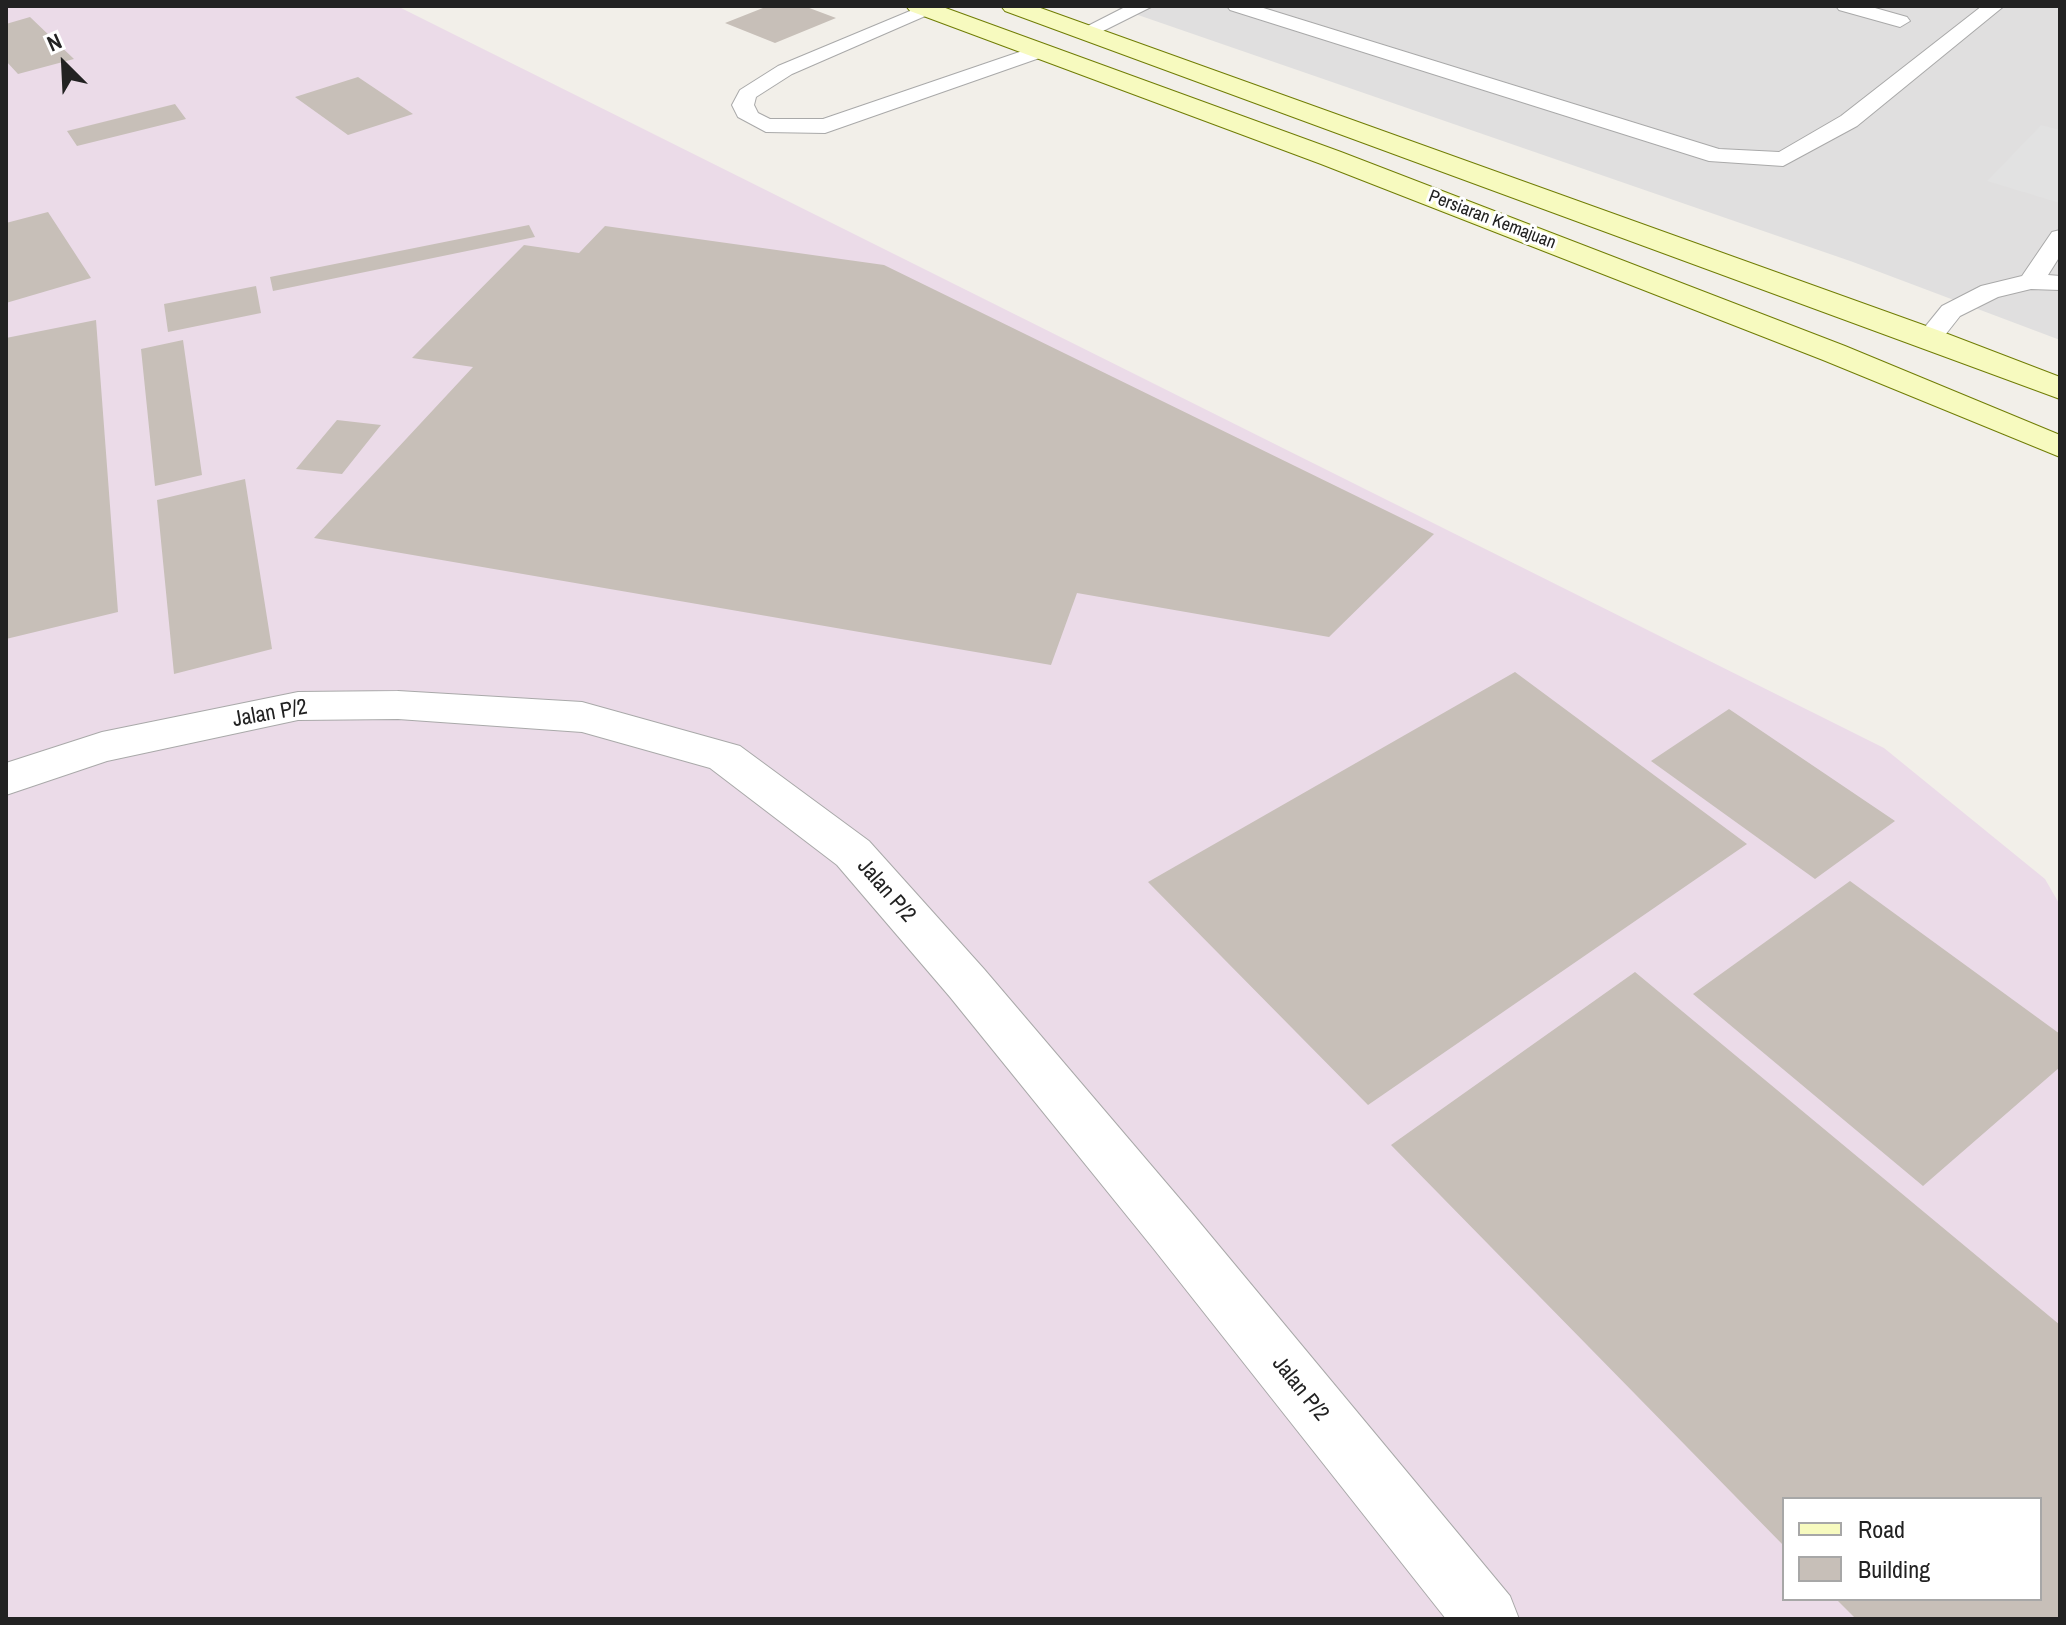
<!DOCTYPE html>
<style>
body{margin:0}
#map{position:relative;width:2066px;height:1625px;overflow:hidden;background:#f2efe9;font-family:"Archivo Narrow",sans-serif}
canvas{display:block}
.frame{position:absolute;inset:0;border:8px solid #222;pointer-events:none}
.legend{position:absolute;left:1782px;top:1497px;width:260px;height:104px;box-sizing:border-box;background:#fff;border:2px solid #a7a7a7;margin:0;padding:10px 14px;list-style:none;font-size:24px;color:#222}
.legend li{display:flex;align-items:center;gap:16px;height:40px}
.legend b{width:40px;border:2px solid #a7a7a7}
.north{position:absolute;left:24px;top:24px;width:80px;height:80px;-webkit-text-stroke:6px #fff;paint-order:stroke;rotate:336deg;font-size:22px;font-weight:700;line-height:32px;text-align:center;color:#222}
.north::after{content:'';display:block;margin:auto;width:28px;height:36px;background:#222;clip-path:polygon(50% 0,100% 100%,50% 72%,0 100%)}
</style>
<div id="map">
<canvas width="2066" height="1625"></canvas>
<div class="frame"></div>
<ul class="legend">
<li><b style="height:10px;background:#f7fabf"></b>Road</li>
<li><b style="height:22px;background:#c7bfb8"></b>Building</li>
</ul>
<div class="north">N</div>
</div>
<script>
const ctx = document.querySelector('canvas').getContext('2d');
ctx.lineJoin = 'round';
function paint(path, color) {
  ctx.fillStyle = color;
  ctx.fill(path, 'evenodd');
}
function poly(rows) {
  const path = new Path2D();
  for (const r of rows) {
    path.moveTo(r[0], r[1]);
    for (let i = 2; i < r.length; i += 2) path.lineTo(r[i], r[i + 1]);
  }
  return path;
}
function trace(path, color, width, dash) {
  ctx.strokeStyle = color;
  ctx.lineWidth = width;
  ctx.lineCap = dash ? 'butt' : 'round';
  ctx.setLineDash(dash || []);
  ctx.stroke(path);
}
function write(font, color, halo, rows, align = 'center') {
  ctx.font = font + ' "Archivo Narrow",sans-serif';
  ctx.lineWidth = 6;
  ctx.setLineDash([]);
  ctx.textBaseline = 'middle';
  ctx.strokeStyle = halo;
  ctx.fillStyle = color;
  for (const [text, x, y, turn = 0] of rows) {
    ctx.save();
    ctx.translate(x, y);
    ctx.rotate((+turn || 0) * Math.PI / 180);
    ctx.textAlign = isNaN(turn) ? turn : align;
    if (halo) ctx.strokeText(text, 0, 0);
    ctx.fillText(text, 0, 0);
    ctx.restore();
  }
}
paint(poly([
 [1112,6,2060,6,2060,340,1853,262]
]), '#e0dfdf');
paint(poly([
 [6,6,397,6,1884,748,2045,879,2060,905,2060,1619,6,1619],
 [1784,1499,2040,1499,2040,1599,1784,1599]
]), '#ebdbe8');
paint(poly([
 [2041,125,2060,130,2060,203,1987,181]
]), '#e2e2e2');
paint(poly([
 [768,6,804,6,836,18,775,43,725,23],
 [30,17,74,59,18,74,6,61,6,24],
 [358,77,413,114,348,135,295,97],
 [175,104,186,119,77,146,67,131],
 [48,212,91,278,6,303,6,223],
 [529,225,535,237,273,291,270,277],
 [605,226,884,265,1434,534,1329,637,1077,593,1051,665,314,538,473,367,412,358,524,245,579,253],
 [256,286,261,313,168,332,164,304],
 [96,320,118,612,6,639,6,338],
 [183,340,202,475,155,486,141,349],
 [337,420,381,425,342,474,296,469],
 [245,479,272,649,174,674,157,500],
 [1515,672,1747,844,1368,1105,1148,882],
 [1729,709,1895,821,1815,879,1651,761],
 [1850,881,2060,1034,2060,1067,1923,1186,1693,994],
 [1635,972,2060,1325,2060,1619,1856,1619,1836,1599,2040,1599,2040,1499,1784,1499,1784,1546,1391,1145]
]), '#c7bfb8');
const lane = poly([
 [922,6,936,6,939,10,792,74,756,97,754,105,758,113,770,119,823,119,1034,47,1041,45,1051,51,1048,55,825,133,766,132,738,117,732,105,740,90,778,66,922,6],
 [1127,6,1153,6,1093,36,1086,38,1076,32,1127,6],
 [1227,6,1257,6,1719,149,1779,152,1841,116,1982,6,2004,6,1857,126,1783,166,1709,161,1230,10,1227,6],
 [1836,6,1868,6,1907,17,1910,21,1900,27,1839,10,1836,6],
 [2060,230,2060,256,2048,275,2060,276,2060,290,2031,289,1998,297,1960,316,1938,344,1920,344,1916,338,1942,306,1981,286,2022,276,2052,232,2060,230]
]);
const street = poly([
 [398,691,582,702,740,746,869,841,984,969,1191,1212,1510,1596,1519,1619,1446,1619,1153,1248,950,997,837,865,710,768,582,732,398,719,298,720,107,761,6,795,6,763,102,732,298,692,398,691]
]);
const secondary = poly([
 [906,6,940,6,1341,152,1845,346,2060,435,2060,457,1823,360,1321,164,910,11,906,6],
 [1001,6,1035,6,1940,331,2060,377,2060,399,1005,11,1001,6]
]);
trace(lane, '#a9a9a9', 2);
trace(street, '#a9a9a9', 2);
trace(secondary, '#707d05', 2);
paint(lane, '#fff');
paint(street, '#fff');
paint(secondary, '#f7fabf');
write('18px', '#222', '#fff', [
 ["Persiaran Kemajuan",1492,220,21]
]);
write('22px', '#222', '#fff', [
 ["Jalan P/2",270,714,-10],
 ["Jalan P/2",886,891,49],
 ["Jalan P/2",1300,1389,51]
]);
</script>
